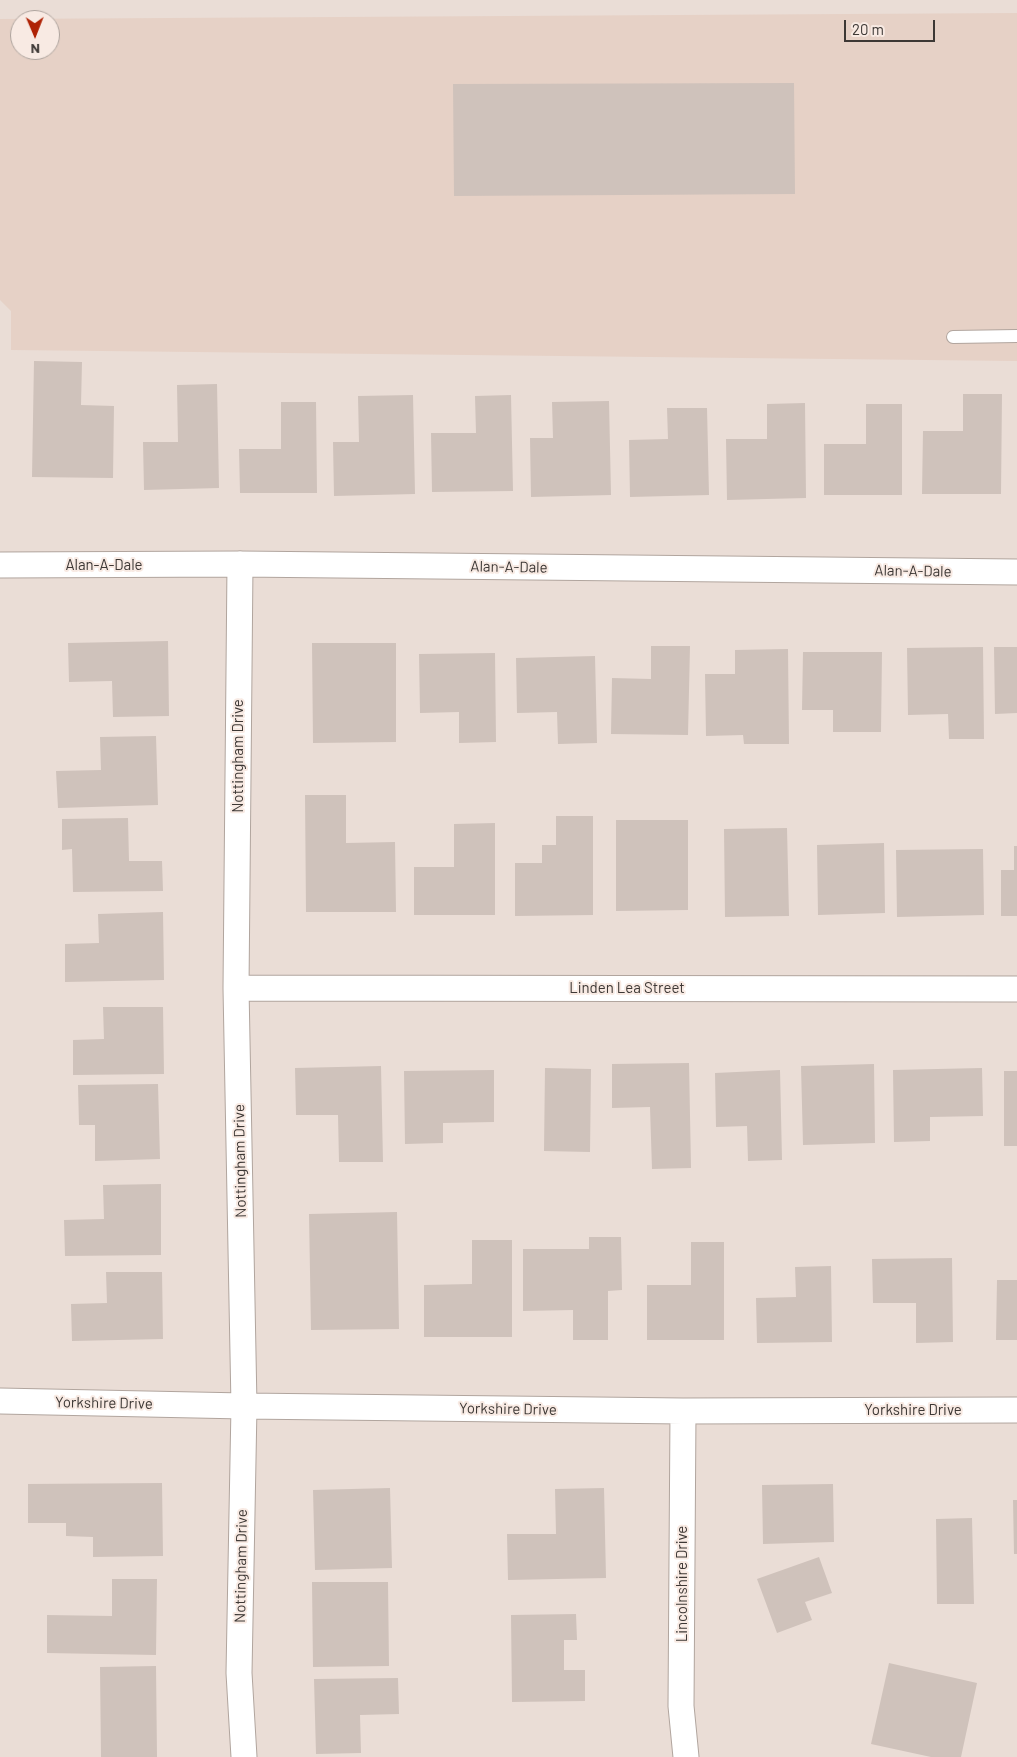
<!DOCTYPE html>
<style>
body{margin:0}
#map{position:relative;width:1017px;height:1757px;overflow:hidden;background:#eaddd6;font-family:Barlow,sans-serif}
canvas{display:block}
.north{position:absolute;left:10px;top:10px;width:50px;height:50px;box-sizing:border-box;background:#f8eae3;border:1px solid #ada39d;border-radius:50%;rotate:179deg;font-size:14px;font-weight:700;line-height:20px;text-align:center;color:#3d3835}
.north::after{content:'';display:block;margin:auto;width:18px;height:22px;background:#af2205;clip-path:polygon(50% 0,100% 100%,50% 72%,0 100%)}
.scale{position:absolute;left:844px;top:20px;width:91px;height:22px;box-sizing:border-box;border:2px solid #3d3835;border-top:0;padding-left:6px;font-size:15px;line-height:18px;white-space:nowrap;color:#3d3835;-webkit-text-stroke:4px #f8eae3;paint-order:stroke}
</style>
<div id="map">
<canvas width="1017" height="1757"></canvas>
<div class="north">N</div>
<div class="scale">20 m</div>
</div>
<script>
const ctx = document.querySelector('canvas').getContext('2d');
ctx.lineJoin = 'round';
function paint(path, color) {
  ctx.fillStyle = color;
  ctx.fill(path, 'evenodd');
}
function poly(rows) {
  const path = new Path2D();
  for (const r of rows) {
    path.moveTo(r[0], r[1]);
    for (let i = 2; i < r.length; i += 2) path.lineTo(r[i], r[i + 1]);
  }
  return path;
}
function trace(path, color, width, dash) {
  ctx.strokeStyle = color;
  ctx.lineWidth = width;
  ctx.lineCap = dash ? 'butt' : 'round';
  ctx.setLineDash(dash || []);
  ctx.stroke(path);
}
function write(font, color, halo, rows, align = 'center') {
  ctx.font = font + ' Barlow,sans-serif';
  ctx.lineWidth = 4;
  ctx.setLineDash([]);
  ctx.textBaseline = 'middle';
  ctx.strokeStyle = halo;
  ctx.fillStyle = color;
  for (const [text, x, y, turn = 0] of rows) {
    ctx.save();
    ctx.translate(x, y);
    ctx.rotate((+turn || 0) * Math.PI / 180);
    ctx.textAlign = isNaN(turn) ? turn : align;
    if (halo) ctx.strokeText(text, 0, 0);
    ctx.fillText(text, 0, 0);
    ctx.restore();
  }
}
paint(poly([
 [1017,13,1017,361,11,350,11,311,0,300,0,19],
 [20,20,50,20,50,50,20,50]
]), '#e6d1c6');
paint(poly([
 [794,83,795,194,454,196,453,84],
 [34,361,82,362,81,405,114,406,113,478,32,477],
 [217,384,219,488,144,490,143,442,178,442,177,385],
 [963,394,1002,394,1001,494,922,494,923,431,963,431],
 [413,395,415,494,334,496,333,442,359,442,358,396],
 [511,395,513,491,432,492,431,433,476,433,475,396],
 [609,401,611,495,531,497,530,438,553,438,552,402],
 [281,402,316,402,317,493,240,493,239,449,281,449],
 [805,403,806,498,727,500,726,439,767,439,767,404],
 [866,404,902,404,902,495,824,495,824,444,866,444],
 [667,408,707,408,709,495,630,497,629,440,668,439],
 [168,641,169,716,113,717,112,681,69,682,68,643],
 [312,643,396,643,396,742,313,743],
 [651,646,690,646,688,735,611,734,612,678,651,679],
 [983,647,984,739,949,739,948,714,908,715,907,648],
 [994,647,1017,647,1017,713,995,714],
 [788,649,789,744,744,744,743,735,706,736,705,674,735,674,735,650],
 [803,652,882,652,881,732,833,732,833,710,802,710],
 [495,653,496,742,459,743,459,712,420,713,419,654],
 [595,656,597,743,558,744,557,712,517,713,516,658],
 [156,736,158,805,58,808,56,771,101,770,100,737],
 [305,795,346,795,346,843,395,842,396,912,306,912],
 [556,816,593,816,593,915,515,916,515,863,542,863,542,845,556,845],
 [128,818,129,861,162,861,163,891,73,892,72,849,62,850,62,819],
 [616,820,688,820,688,910,616,911],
 [495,823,495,915,414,915,414,867,454,867,454,824],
 [787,828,789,916,725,917,724,829],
 [884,843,885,913,818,915,817,845],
 [1014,846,1017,846,1017,916,1001,916,1001,870,1014,870],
 [983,849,984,915,897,917,896,850],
 [163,912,164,980,65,982,65,944,99,943,98,914],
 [103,1007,163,1007,164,1074,73,1075,73,1040,104,1039],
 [689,1063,691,1168,652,1169,650,1107,612,1108,612,1064],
 [874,1064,875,1143,803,1145,801,1066],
 [381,1066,383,1162,339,1162,338,1115,296,1115,295,1068],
 [545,1068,591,1069,590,1152,544,1151],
 [982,1068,983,1116,930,1117,930,1141,894,1142,893,1070],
 [494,1070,494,1122,443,1123,443,1143,405,1144,404,1071],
 [780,1070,782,1160,748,1161,747,1126,716,1127,715,1073],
 [1004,1071,1017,1071,1017,1146,1004,1146],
 [158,1084,160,1159,95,1161,95,1125,79,1125,78,1085],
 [161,1184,161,1255,65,1256,64,1220,104,1219,103,1185],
 [397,1212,399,1329,311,1330,309,1214],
 [589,1237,621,1237,622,1290,608,1291,608,1340,573,1340,573,1310,523,1311,523,1249,589,1249],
 [472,1240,512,1240,512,1337,424,1337,424,1285,472,1284],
 [691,1242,724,1242,724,1340,647,1340,647,1285,691,1285],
 [952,1258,953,1342,916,1343,916,1303,873,1303,872,1259],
 [831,1266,832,1342,757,1343,756,1298,796,1297,795,1267],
 [106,1272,162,1272,163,1339,72,1341,71,1304,107,1303],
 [997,1280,1017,1280,1017,1340,996,1340],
 [162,1483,163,1556,93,1557,93,1537,66,1536,66,1523,28,1523,28,1484],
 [833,1484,834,1542,763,1544,762,1485],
 [390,1488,392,1568,315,1570,313,1490],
 [604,1488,606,1578,508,1580,507,1534,556,1534,555,1489],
 [1013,1500,1017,1500,1017,1554,1014,1554],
 [972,1518,974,1604,937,1604,936,1519],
 [819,1557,832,1593,805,1602,812,1620,777,1633,757,1579],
 [112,1579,157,1579,156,1655,47,1653,47,1615,112,1616],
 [312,1582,388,1582,389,1666,313,1667],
 [576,1614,577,1640,564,1640,564,1670,585,1670,585,1701,512,1702,511,1615],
 [889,1663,977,1683,961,1757,931,1757,871,1744],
 [156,1666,157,1757,101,1757,100,1667],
 [398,1678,399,1714,360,1715,361,1753,316,1754,314,1679]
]), '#cfc2bb');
const lane = poly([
 [953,337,1017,336]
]);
const street = poly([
 [240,564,236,988,244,1406,239,1673,244,1757],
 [0,565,240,564,1017,572],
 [236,988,1017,989],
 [0,1401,244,1406,683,1411,1017,1410],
 [683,1411,681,1706,686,1757]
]);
trace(lane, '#b1a59e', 14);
trace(street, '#b1a59e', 27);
trace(lane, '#fff', 12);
trace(street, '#fff', 25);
write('15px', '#3d3835', '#f8eae3', [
 ["Alan-A-Dale",104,565],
 ["Alan-A-Dale",509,567,1],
 ["Alan-A-Dale",913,571,1],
 ["Nottingham Drive",238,756,-90],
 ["Linden Lea Street",627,988],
 ["Nottingham Drive",240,1161,-91],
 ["Yorkshire Drive",104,1403,1],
 ["Yorkshire Drive",508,1409,1],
 ["Yorkshire Drive",913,1410],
 ["Nottingham Drive",241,1566,-89],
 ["Lincolnshire Drive",682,1584,-90]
]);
</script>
